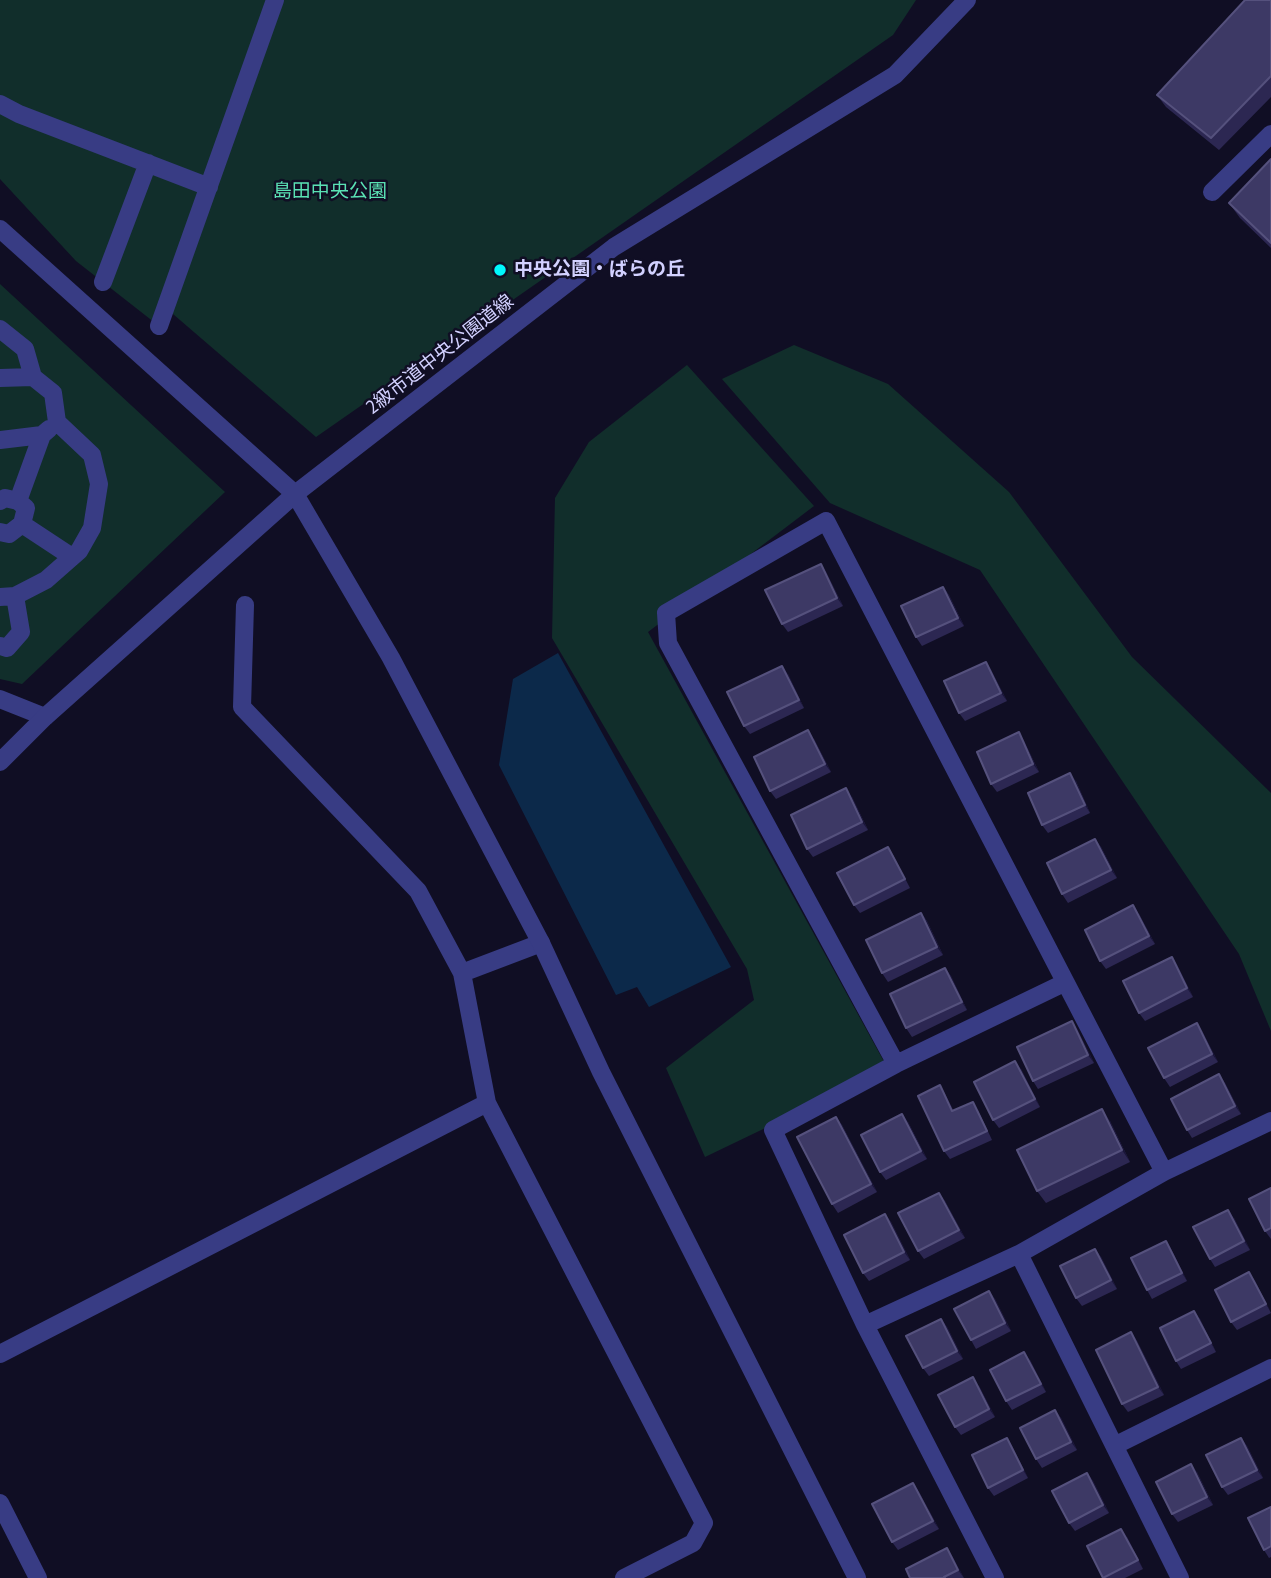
<!DOCTYPE html>
<meta charset="utf-8">
<style>
body{margin:0}
canvas{display:block;background:#100e24}
</style>
<canvas width="1271" height="1578"></canvas>
<script>
const ctx = document.querySelector('canvas').getContext('2d');
ctx.lineJoin = 'round';
function paint(path, color) {
  ctx.fillStyle = color;
  ctx.fill(path, 'evenodd');
}
function poly(rows) {
  const path = new Path2D();
  for (const r of rows) {
    path.moveTo(r[0], r[1]);
    for (let i = 2; i < r.length; i += 2) path.lineTo(r[i], r[i + 1]);
  }
  return path;
}
function trace(path, color, width, dash) {
  ctx.strokeStyle = color;
  ctx.lineWidth = width;
  ctx.lineCap = dash ? 'butt' : 'round';
  ctx.setLineDash(dash || []);
  ctx.stroke(path);
}
function write(font, color, halo, rows, align = 'center') {
  ctx.font = font + ' "PT Sans","Noto Sans JP",sans-serif';
  ctx.lineWidth = 5;
  ctx.setLineDash([]);
  ctx.textBaseline = 'middle';
  ctx.strokeStyle = halo;
  ctx.fillStyle = color;
  for (const [text, x, y, turn = 0] of rows) {
    ctx.save();
    ctx.translate(x, y);
    ctx.rotate((+turn || 0) * Math.PI / 180);
    ctx.textAlign = isNaN(turn) ? turn : align;
    if (halo) ctx.strokeText(text, 0, 0);
    ctx.fillText(text, 0, 0);
    ctx.restore();
  }
}
paint(poly([
 [0,0,916,0,893,35,316,437,166,308,159,326,76,261,0,179],
 [0,284,225,492,22,684,0,679],
 [794,345,888,384,1009,492,1132,657,1271,793,1271,1031,1239,954,980,570,830,503,722,379],
 [687,365,814,506,648,632,888,1069,705,1157,666,1068,754,1000,747,969,552,638,555,498,589,442]
]), '#112e2b');
paint(poly([
 [558,653,731,967,649,1007,637,987,616,995,499,765,513,679]
]), '#0c294a');
trace(poly([
 [1212,192,1271,134]
]), '#383c84', 18);
trace(poly([
 [0,104,19,114,209,187],
 [103,282,148,163],
 [159,326,275,0],
 [0,329,25,349,33,377,53,393,57,422,92,455,99,484,92,528,79,551,46,580,15,596,0,597],
 [0,378,33,377],
 [0,440,42,435,49,429],
 [0,501,5,498,18,501,26,508,22,524,9,534,0,532],
 [18,501,42,435],
 [22,524,72,557],
 [0,646,7,648,21,632,15,596]
]), '#383c84', 18);
trace(poly([
 [245,605,242,707,418,891,462,973,487,1103,704,1523,693,1543,624,1578],
 [0,699,45,717],
 [462,973,541,943],
 [896,1064,668,643,666,613,826,521,1164,1172],
 [1019,1254,1180,1578],
 [865,1325,1019,1254,1164,1172,1271,1121],
 [0,1354,487,1103],
 [1116,1445,1271,1368],
 [0,1503,38,1578],
 [995,1578,865,1325,773,1130,896,1064,1064,983]
]), '#383c84', 18);
trace(poly([
 [0,229,295,494,614,247,895,75,967,0],
 [0,762,45,717,295,494,391,658,541,943,601,1072,857,1578]
]), '#383c84', 18);
paint(poly([
 [1271,0,1271,97,1219,150,1166,107,1157,95],
 [1271,159,1271,248,1240,218,1229,203],
 [821,564,826,572,843,606,788,632,782,624],
 [943,587,949,595,964,626,922,646,916,637],
 [986,662,991,670,1007,701,965,721,959,713],
 [788,674,804,708,750,734,744,726],
 [1019,732,1024,741,1039,772,997,792,991,784],
 [814,739,831,772,776,799,770,791],
 [1076,781,1090,813,1048,833,1042,825],
 [852,797,868,830,813,857,807,849],
 [1095,839,1101,847,1117,878,1068,903,1062,894],
 [893,855,910,888,860,913,854,905],
 [921,913,927,921,943,955,888,982,882,973],
 [1139,914,1155,944,1106,969,1100,961],
 [1172,957,1177,965,1193,997,1145,1021,1139,1013],
 [945,968,951,976,967,1010,912,1037,906,1028],
 [1072,1021,1077,1029,1094,1063,1038,1089,1033,1081],
 [1197,1023,1202,1031,1218,1062,1170,1087,1164,1078],
 [1021,1069,1040,1107,999,1128,993,1120],
 [1219,1074,1225,1083,1241,1114,1192,1138,1187,1130],
 [940,1085,945,1094,953,1110,978,1110,992,1140,950,1159,944,1151],
 [836,1117,842,1125,877,1192,838,1213,832,1204],
 [1110,1121,1130,1162,1046,1203,1037,1191],
 [908,1122,927,1159,886,1180,880,1172],
 [1271,1188,1271,1239,1265,1231],
 [939,1193,945,1201,965,1238,924,1259,918,1251],
 [885,1214,891,1222,910,1260,869,1281,863,1273],
 [1234,1218,1250,1250,1215,1267,1210,1259],
 [1166,1241,1171,1249,1187,1281,1152,1299,1147,1290],
 [1095,1249,1101,1257,1117,1289,1082,1306,1076,1298],
 [1249,1272,1255,1281,1271,1313,1237,1330,1231,1322],
 [989,1291,995,1299,1011,1331,976,1349,971,1340],
 [1194,1311,1200,1319,1216,1352,1181,1369,1176,1361],
 [941,1319,947,1327,963,1359,929,1376,923,1368],
 [1131,1332,1137,1341,1164,1395,1128,1412,1122,1404],
 [1030,1360,1046,1392,1012,1410,1006,1401],
 [979,1386,995,1417,961,1435,955,1427],
 [1055,1410,1061,1418,1077,1450,1042,1468,1036,1459],
 [1007,1438,1012,1446,1028,1478,994,1496,988,1488],
 [1241,1438,1247,1446,1263,1478,1228,1495,1222,1487],
 [1197,1472,1213,1505,1178,1522,1172,1514],
 [1087,1473,1093,1481,1109,1513,1075,1531,1069,1523],
 [913,1483,919,1492,939,1529,898,1550,892,1542],
 [1271,1507,1271,1557,1269,1558,1264,1550],
 [1127,1537,1143,1569,1125,1578,1103,1578],
 [947,1548,964,1578,910,1578]
]), '#2c2752');
paint(poly([
 [821,564,826,572,843,606,837,598],
 [943,587,949,595,964,626,958,618],
 [986,662,991,670,1007,701,1001,693],
 [782,666,788,674,804,708,799,700],
 [808,730,814,739,831,772,825,764],
 [1019,732,1024,741,1039,772,1033,764],
 [1070,773,1076,781,1090,813,1085,805],
 [846,788,852,797,868,830,862,822],
 [1095,839,1101,847,1117,878,1111,870],
 [1133,905,1139,914,1155,944,1149,936],
 [921,913,927,921,943,955,937,947],
 [1172,957,1177,965,1193,997,1187,988],
 [945,968,951,976,967,1010,962,1002],
 [1072,1021,1077,1029,1094,1063,1088,1055],
 [1197,1023,1202,1031,1218,1062,1212,1054],
 [1015,1061,1021,1069,1040,1107,1035,1099],
 [1219,1074,1225,1083,1241,1114,1235,1106],
 [940,1085,945,1094,958,1119,952,1111],
 [1102,1109,1110,1121,1130,1162,1122,1150],
 [902,1114,908,1122,927,1159,921,1151],
 [836,1117,842,1125,877,1192,871,1184],
 [939,1193,945,1201,965,1238,959,1230],
 [1228,1210,1234,1218,1250,1250,1244,1241],
 [885,1214,891,1222,910,1260,904,1252],
 [1166,1241,1171,1249,1187,1281,1182,1273],
 [1095,1249,1101,1257,1117,1289,1111,1280],
 [1249,1272,1255,1281,1271,1312,1266,1304],
 [989,1291,995,1299,1011,1331,1005,1323],
 [1194,1311,1200,1319,1216,1352,1211,1343],
 [941,1319,947,1327,963,1359,957,1351],
 [1131,1332,1137,1341,1164,1395,1158,1387],
 [1024,1352,1030,1360,1046,1392,1041,1384],
 [973,1377,979,1386,995,1417,989,1409],
 [1055,1410,1061,1418,1077,1450,1071,1442],
 [1007,1438,1012,1446,1028,1478,1023,1470],
 [1241,1438,1247,1446,1263,1478,1257,1470],
 [1191,1464,1197,1472,1213,1505,1207,1497],
 [1087,1473,1093,1481,1109,1513,1103,1505],
 [913,1483,919,1492,939,1529,933,1521],
 [1121,1529,1127,1537,1143,1569,1138,1560],
 [947,1548,953,1557,964,1578,958,1570]
]), '#191538');
const building = poly([
 [1245,0,1271,0,1271,76,1211,138,1157,95,1245,0],
 [1271,159,1271,243,1229,203,1271,159],
 [821,564,837,598,782,624,765,590,821,564],
 [943,587,958,618,916,637,901,606,943,587],
 [986,662,1001,693,959,713,944,681,986,662],
 [782,666,799,700,744,726,727,692,782,666],
 [808,730,825,764,770,791,754,757,808,730],
 [1019,732,1033,764,991,784,977,752,1019,732],
 [1070,773,1085,805,1042,825,1028,793,1070,773],
 [846,788,862,822,807,849,791,815,846,788],
 [1095,839,1111,870,1062,894,1047,863,1095,839],
 [888,847,905,879,854,905,837,873,888,847],
 [1133,905,1149,936,1100,961,1085,930,1133,905],
 [921,913,937,947,882,973,866,940,921,913],
 [1172,957,1187,988,1139,1013,1123,981,1172,957],
 [945,968,962,1002,906,1028,890,994,945,968],
 [1072,1021,1088,1055,1033,1081,1017,1047,1072,1021],
 [1197,1023,1212,1054,1164,1078,1148,1048,1197,1023],
 [1015,1061,1035,1099,993,1120,974,1082,1015,1061],
 [1219,1074,1235,1106,1187,1130,1171,1099,1219,1074],
 [940,1085,952,1111,973,1102,987,1131,944,1151,918,1096,940,1085],
 [1102,1109,1122,1150,1037,1191,1017,1150,1102,1109],
 [902,1114,921,1151,880,1172,861,1135,902,1114],
 [836,1117,871,1184,832,1204,797,1137,836,1117],
 [1271,1188,1271,1228,1265,1231,1249,1199,1271,1188],
 [939,1193,959,1230,918,1251,898,1213,939,1193],
 [1228,1210,1244,1241,1210,1259,1193,1227,1228,1210],
 [885,1214,904,1252,863,1273,844,1235,885,1214],
 [1166,1241,1182,1273,1147,1290,1131,1258,1166,1241],
 [1095,1249,1111,1280,1076,1298,1060,1266,1095,1249],
 [1249,1272,1266,1304,1231,1322,1215,1290,1249,1272],
 [989,1291,1005,1323,971,1340,954,1309,989,1291],
 [1194,1311,1211,1343,1176,1361,1160,1328,1194,1311],
 [941,1319,957,1351,923,1368,906,1336,941,1319],
 [1131,1332,1158,1387,1122,1404,1096,1350,1131,1332],
 [1024,1352,1041,1384,1006,1401,990,1370,1024,1352],
 [973,1377,989,1409,955,1427,938,1395,973,1377],
 [1055,1410,1071,1442,1036,1459,1020,1428,1055,1410],
 [1007,1438,1023,1470,988,1488,972,1455,1007,1438],
 [1241,1438,1257,1470,1222,1487,1206,1455,1241,1438],
 [1191,1464,1207,1497,1172,1514,1156,1482,1191,1464],
 [1087,1473,1103,1505,1069,1523,1052,1491,1087,1473],
 [913,1483,933,1521,892,1542,872,1504,913,1483],
 [1271,1507,1271,1546,1264,1550,1248,1518,1271,1507],
 [1121,1529,1138,1560,1103,1578,1087,1546,1121,1529],
 [947,1548,958,1570,944,1577,945,1578,910,1578,906,1569,947,1548]
]);
paint(building, '#3d3965');
trace(building, '#55517d', 2);
for (const [x, y, r, color] of [
 [500,270,7,"#00f8fc"]
]) {
  const dot = new Path2D();
  dot.arc(x, y, r, 0, 2 * Math.PI);
  ctx.fillStyle = color;
  ctx.fill(dot);
  trace(dot, '#100e24', 2.5);
}
write('19px', '#5ae1b4', '#100e24', [
 ["島田中央公園",330,192]
]);
write('bold 19px', '#d2d1ff', '#100e24', [
 ["中央公園・ばらの丘",514,270]
], 'left');
write('19px', '#d2d1ff', '#100e24', [
 ["2級市道中央公園道線",440,355,-38]
]);
</script>
